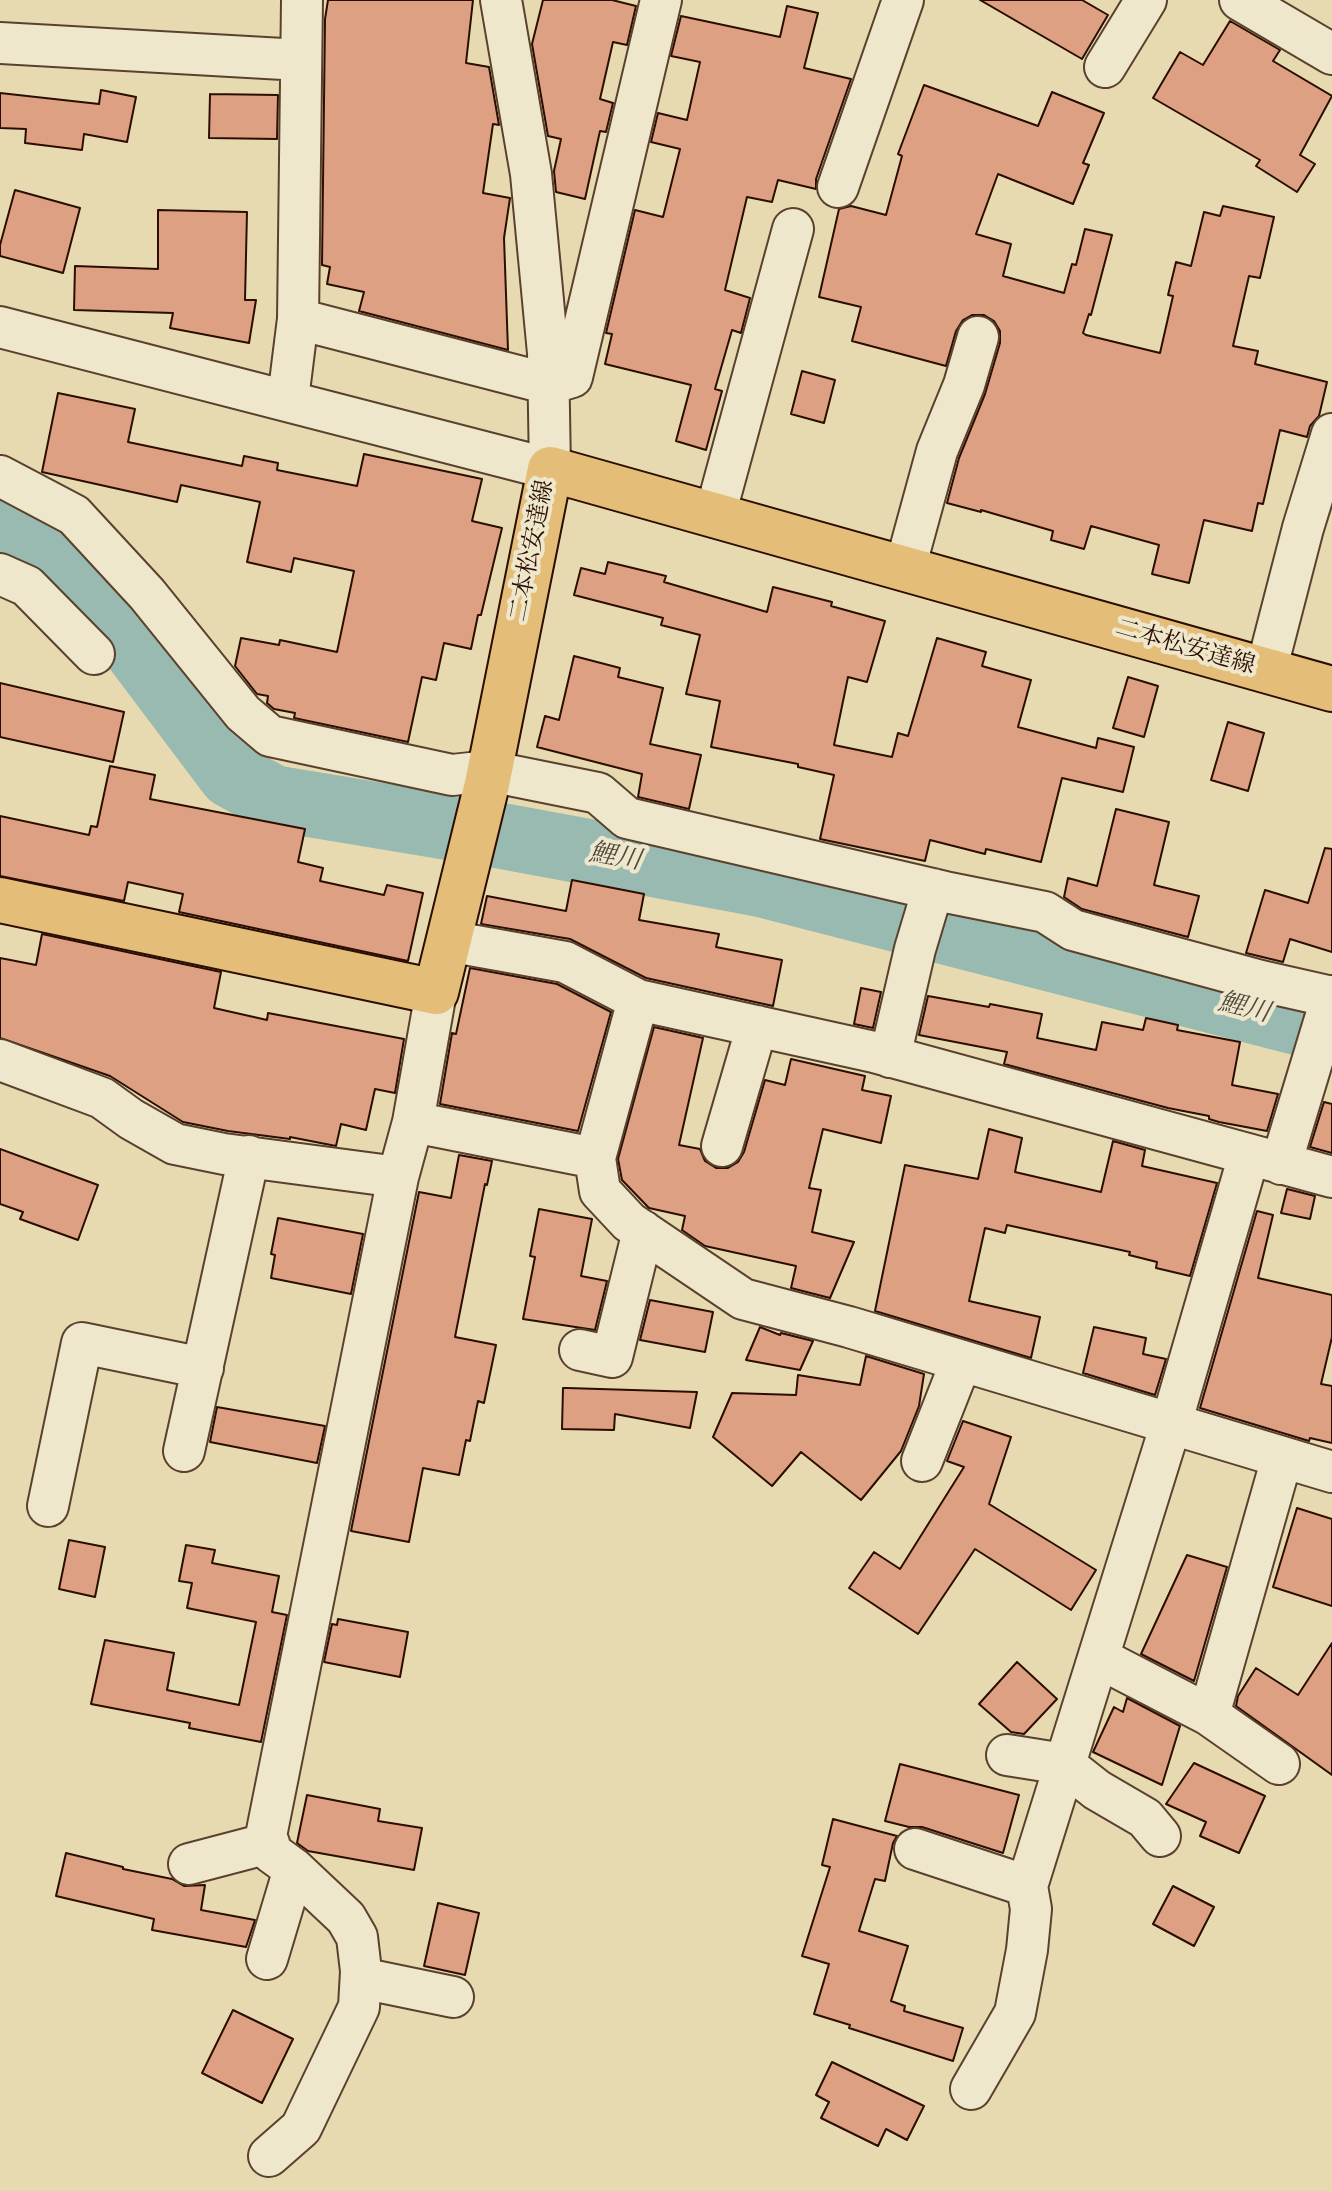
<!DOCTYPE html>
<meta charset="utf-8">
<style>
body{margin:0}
canvas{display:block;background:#e7dab0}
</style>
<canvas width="1332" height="2191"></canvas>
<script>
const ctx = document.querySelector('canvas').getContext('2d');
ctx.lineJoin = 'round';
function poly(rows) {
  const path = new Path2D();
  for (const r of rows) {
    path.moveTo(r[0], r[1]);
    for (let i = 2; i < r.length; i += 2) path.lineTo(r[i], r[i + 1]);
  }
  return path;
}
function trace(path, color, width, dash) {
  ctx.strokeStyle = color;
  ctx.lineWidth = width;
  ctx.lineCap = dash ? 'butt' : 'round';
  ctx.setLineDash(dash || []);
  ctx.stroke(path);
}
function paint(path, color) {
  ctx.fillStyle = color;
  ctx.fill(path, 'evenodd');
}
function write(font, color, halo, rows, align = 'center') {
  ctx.font = font + ' Cardo,"Noto Serif JP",serif';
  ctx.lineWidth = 8;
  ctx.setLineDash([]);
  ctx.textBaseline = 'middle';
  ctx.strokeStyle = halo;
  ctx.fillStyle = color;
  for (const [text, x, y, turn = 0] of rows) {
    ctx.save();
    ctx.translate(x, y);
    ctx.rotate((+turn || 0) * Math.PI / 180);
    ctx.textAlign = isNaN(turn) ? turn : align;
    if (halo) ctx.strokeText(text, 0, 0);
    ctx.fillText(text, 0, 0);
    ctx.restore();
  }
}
trace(poly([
 [0,527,53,554,118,625,231,775,273,798,502,836,761,884,1332,1031]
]), '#98bab1', 66);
const building = poly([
 [328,0,473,0,466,63,489,67,499,125,493,124,483,193,510,198,504,238,508,350,359,311,364,292,327,284,330,267,322,265,325,19,328,0],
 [543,0,612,0,636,6,627,45,613,42,600,99,613,103,606,132,600,131,585,199,556,192,554,171,561,139,548,136,532,44,543,0],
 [980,0,1082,0,1108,15,1082,59,980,0],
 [787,6,818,13,804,68,851,79,816,179,816,189,778,180,772,202,747,197,725,290,750,298,741,333,732,330,715,389,722,391,706,450,676,441,691,385,605,364,612,334,606,333,635,210,663,217,680,149,651,142,658,113,687,120,700,62,671,56,681,16,780,37,787,6],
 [1230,21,1280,50,1273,61,1332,96,1300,155,1315,164,1297,192,1256,166,1260,160,1153,98,1180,52,1203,65,1230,21],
 [924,85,1038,126,1052,92,1104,113,1083,163,1089,165,1073,204,998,174,976,234,1011,244,1003,276,1064,293,1072,264,1076,265,1085,229,1112,235,1091,315,1089,314,1083,333,1086,335,1160,353,1173,296,1168,295,1176,262,1191,266,1204,212,1220,216,1223,206,1274,217,1260,278,1249,276,1233,346,1258,351,1255,364,1327,382,1319,416,1310,426,1307,437,1280,430,1263,504,1258,503,1252,531,1204,520,1189,583,1152,574,1159,545,1091,526,1084,549,1051,540,1053,531,981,510,981,512,947,503,959,458,985,394,1000,343,1000,331,994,321,984,315,972,315,963,320,956,331,946,366,852,341,861,307,819,297,839,209,851,206,886,215,902,156,898,154,924,85],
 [101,90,136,97,127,142,84,134,82,150,25,143,26,129,0,128,0,93,99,104,101,90],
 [210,94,278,95,277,139,209,138,210,94],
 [15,190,80,208,63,273,0,256,0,245,15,190],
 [158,210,247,212,245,300,256,300,249,343,170,328,173,313,74,310,75,266,158,269,158,210],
 [802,371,835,380,824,423,791,414,802,371],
 [58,393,135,409,128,442,242,466,244,456,278,463,277,470,357,486,364,454,482,479,472,521,502,528,481,615,478,615,471,649,444,643,436,680,422,677,408,742,294,718,295,713,274,709,267,703,268,696,257,694,235,666,241,638,279,645,280,640,337,652,354,571,294,558,291,572,247,562,260,502,181,485,177,502,42,472,58,393],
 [608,562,666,576,664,582,767,612,773,587,832,602,831,606,885,621,867,682,848,677,834,745,892,757,898,733,908,736,937,638,986,652,982,666,1031,680,1018,727,1096,748,1098,738,1134,747,1123,792,1062,778,1041,862,986,849,985,854,930,840,925,861,820,839,834,775,798,767,798,764,711,747,720,701,686,694,700,635,661,625,663,618,574,595,581,568,605,574,608,562],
 [574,656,620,668,618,677,663,688,650,744,701,755,689,809,638,797,642,774,537,747,545,716,559,720,574,656],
 [1128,677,1158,686,1144,737,1113,728,1128,677],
 [0,683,124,712,113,762,0,737,0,683],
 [1228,722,1264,733,1248,791,1211,780,1228,722],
 [110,766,155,775,150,799,305,829,298,862,323,868,320,881,384,895,387,885,423,893,408,961,179,912,183,894,128,882,124,901,0,876,0,816,89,835,91,826,97,827,110,766],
 [1116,809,1169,822,1154,885,1199,896,1188,937,1082,909,1064,897,1068,878,1097,886,1116,809],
 [1325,848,1332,849,1332,952,1290,939,1283,962,1246,953,1265,890,1308,903,1325,848],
 [572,880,644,894,639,920,719,934,716,947,782,960,773,1006,646,978,570,939,481,924,487,896,566,911,572,880],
 [42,934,221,972,214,1008,267,1020,268,1013,404,1039,395,1093,375,1089,366,1130,341,1124,336,1146,290,1137,290,1139,228,1131,183,1122,110,1076,0,1038,0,958,36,965,42,934],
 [470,968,557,984,611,1012,578,1131,440,1104,452,1033,456,1034,470,968],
 [861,988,881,992,873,1028,854,1024,861,988],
 [928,996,989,1007,990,1004,1042,1014,1037,1038,1096,1050,1102,1022,1143,1030,1146,1018,1178,1025,1177,1030,1240,1042,1232,1085,1278,1094,1267,1131,1219,1122,1209,1119,1209,1116,1168,1108,1004,1064,1007,1052,919,1035,928,996],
 [654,1027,703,1038,679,1145,700,1149,705,1161,716,1168,728,1168,738,1162,744,1152,765,1080,785,1085,791,1059,865,1076,862,1090,891,1096,881,1143,823,1129,809,1188,821,1190,812,1232,854,1242,830,1298,791,1288,796,1266,705,1246,682,1230,685,1216,649,1208,622,1180,618,1159,654,1027],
 [1324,1102,1332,1104,1332,1153,1310,1147,1324,1102],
 [989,1129,1022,1138,1015,1172,1101,1192,1113,1141,1145,1150,1142,1166,1217,1183,1190,1276,1156,1268,1157,1262,1129,1255,1130,1252,1007,1225,1005,1233,985,1228,969,1301,1040,1317,1031,1358,875,1311,905,1165,978,1179,989,1129],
 [0,1149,98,1185,78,1240,20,1219,23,1212,0,1204,0,1149],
 [459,1155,492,1161,487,1185,485,1184,455,1337,496,1345,484,1403,478,1401,470,1441,466,1440,459,1475,423,1468,409,1542,351,1531,419,1192,451,1198,459,1155],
 [1287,1189,1315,1196,1310,1219,1281,1213,1287,1189],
 [539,1209,592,1219,581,1276,607,1281,595,1330,523,1319,535,1257,530,1256,539,1209],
 [1257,1211,1273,1215,1258,1278,1332,1295,1332,1337,1321,1384,1332,1386,1332,1443,1310,1438,1309,1441,1200,1408,1257,1211],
 [278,1218,363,1234,351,1294,271,1278,275,1255,271,1254,278,1218],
 [650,1300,713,1312,705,1352,640,1340,650,1300],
 [760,1327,780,1335,781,1333,813,1341,800,1370,746,1360,760,1327],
 [1094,1327,1146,1338,1143,1354,1166,1359,1155,1395,1083,1373,1094,1327],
 [866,1356,924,1374,919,1406,901,1451,861,1500,801,1452,772,1486,713,1437,732,1393,796,1395,798,1375,860,1385,866,1356],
 [563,1388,567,1388,697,1392,690,1428,615,1414,614,1430,562,1429,563,1388],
 [217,1407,325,1426,317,1463,210,1442,217,1407],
 [963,1421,1011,1437,989,1504,1096,1570,1071,1610,975,1549,918,1634,849,1588,874,1552,900,1569,964,1467,947,1461,963,1421],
 [1297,1508,1332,1519,1332,1606,1273,1587,1297,1508],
 [69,1540,105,1547,95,1597,59,1589,69,1540],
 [186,1545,215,1550,212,1563,279,1576,272,1612,287,1615,261,1742,189,1728,190,1723,91,1704,105,1640,174,1653,167,1690,239,1705,256,1622,187,1608,192,1583,179,1581,186,1545],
 [1187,1555,1227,1567,1194,1681,1141,1654,1187,1555],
 [338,1619,408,1632,400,1677,324,1662,332,1624,337,1625,338,1619],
 [1332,1643,1332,1775,1236,1706,1238,1696,1256,1668,1298,1695,1332,1643],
 [1017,1662,1057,1699,1024,1734,1011,1732,979,1704,1017,1662],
 [1127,1698,1180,1726,1162,1785,1093,1752,1114,1707,1123,1712,1127,1698],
 [1194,1763,1265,1796,1239,1853,1200,1836,1206,1822,1166,1804,1194,1763],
 [900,1764,1019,1795,1003,1853,922,1827,909,1827,885,1821,900,1764],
 [307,1795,380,1809,378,1821,422,1828,414,1870,308,1851,297,1843,307,1795],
 [833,1819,897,1836,893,1843,885,1881,875,1879,859,1931,908,1946,891,2001,905,2006,904,2011,963,2028,953,2061,849,2028,850,2025,814,2014,829,1964,802,1956,830,1867,822,1865,833,1819],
 [66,1853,123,1867,123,1869,172,1879,184,1886,205,1885,201,1910,255,1920,246,1947,152,1930,154,1919,56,1896,66,1853],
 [1173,1886,1214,1907,1194,1946,1153,1924,1173,1886],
 [438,1903,479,1913,465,1975,424,1966,438,1903],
 [233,2010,293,2039,262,2103,202,2073,233,2010],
 [832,2062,924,2106,907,2140,886,2129,878,2146,821,2118,829,2102,816,2095,832,2062]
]);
paint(building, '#dda082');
trace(building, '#2b0e01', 2);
const minor = poly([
 [1240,0,1332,54],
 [0,43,301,60],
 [1105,67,1146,0],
 [838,187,903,0],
 [298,319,549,384,572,377,661,0],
 [0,327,550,469,548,353,531,174,501,0],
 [288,399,298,319,302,0],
 [0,476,74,515,147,594,243,713,270,736,452,775,489,771,598,793,627,818,945,892,1045,912,1073,930,1261,981,1332,997],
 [715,515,793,229],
 [905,568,937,451,964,385,978,337],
 [0,574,27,586,94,654],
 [1266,671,1303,528,1332,434],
 [448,941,565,962,638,1000,874,1052,1332,1177],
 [890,1057,915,949,933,889],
 [0,1060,102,1098,131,1119,175,1144,224,1154,398,1177],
 [413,1122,595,1158,600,1191,629,1222,743,1299,849,1327,1332,1472],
 [722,1146,757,1026],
 [595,1158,638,1000],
 [1281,1164,1332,996],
 [580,1350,612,1357,643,1231],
 [184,1451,249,1156],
 [922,1461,961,1362],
 [48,1506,82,1343,203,1368],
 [1099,1658,1209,1715,1279,1764],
 [1209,1715,1282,1458],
 [1007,1755,1064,1764,1097,1790,1145,1818,1160,1836],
 [915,1849,1027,1886],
 [189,1864,269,1843],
 [267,1959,294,1869],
 [361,1978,453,1997],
 [971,2089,1015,2013,1027,1950,1031,1909,1027,1886,1171,1424,1249,1155],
 [269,2156,301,2128,359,2007,361,1971,357,1937,346,1918,294,1869,272,1853,266,1836,398,1177,413,1122,436,992]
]);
const major = poly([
 [0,900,436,992,487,784,550,469,1332,689]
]);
trace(minor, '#5a412d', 44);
trace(major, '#2b0e01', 48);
trace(minor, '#efe7cc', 40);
trace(major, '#e4bd78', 44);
write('24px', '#2b0e01', '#efe7cc', [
 ["二本松安達線",533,551,-79],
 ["二本松安達線",1185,648,16]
]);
write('italic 26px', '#514a3f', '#efe7cc', [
 ["鯉川",615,858,10],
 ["鯉川",1244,1009,14]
]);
</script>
